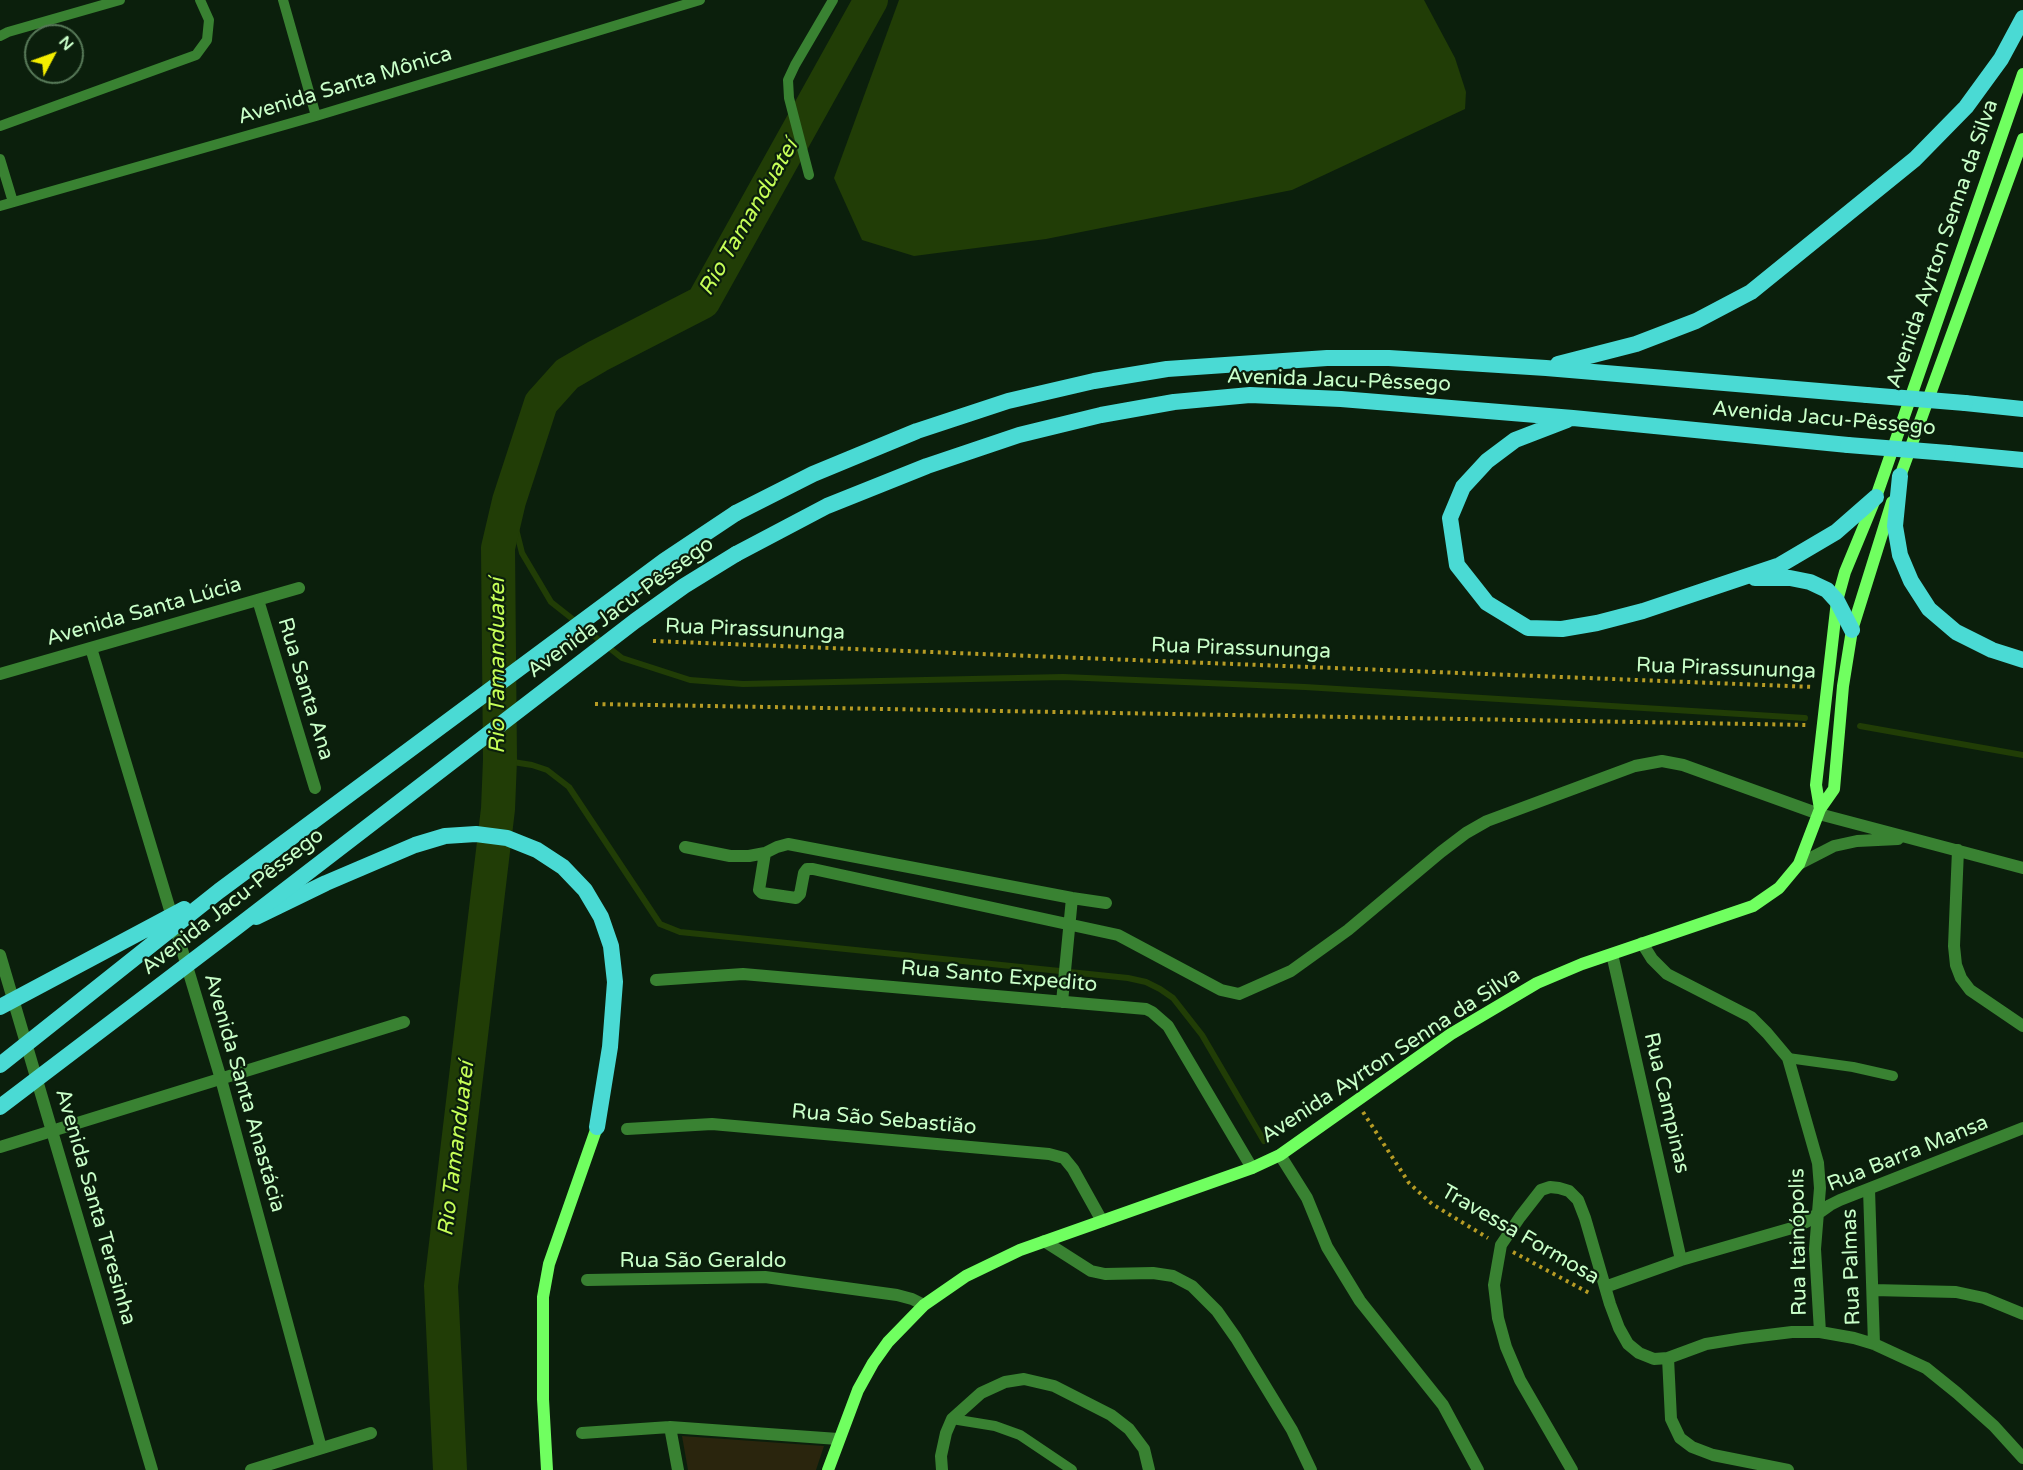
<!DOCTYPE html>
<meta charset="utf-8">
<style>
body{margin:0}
#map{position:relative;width:2023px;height:1470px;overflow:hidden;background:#0b1f0c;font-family:"Varela Round",sans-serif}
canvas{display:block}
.north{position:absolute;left:24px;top:24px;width:60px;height:60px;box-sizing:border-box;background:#0b1f0c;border:2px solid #577958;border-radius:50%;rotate:49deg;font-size:16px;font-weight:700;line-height:24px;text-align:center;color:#c9ffc9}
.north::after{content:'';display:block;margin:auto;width:21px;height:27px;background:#f4ee00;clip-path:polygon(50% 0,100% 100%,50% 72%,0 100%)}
</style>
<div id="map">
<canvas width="2023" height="1470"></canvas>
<div class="north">N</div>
</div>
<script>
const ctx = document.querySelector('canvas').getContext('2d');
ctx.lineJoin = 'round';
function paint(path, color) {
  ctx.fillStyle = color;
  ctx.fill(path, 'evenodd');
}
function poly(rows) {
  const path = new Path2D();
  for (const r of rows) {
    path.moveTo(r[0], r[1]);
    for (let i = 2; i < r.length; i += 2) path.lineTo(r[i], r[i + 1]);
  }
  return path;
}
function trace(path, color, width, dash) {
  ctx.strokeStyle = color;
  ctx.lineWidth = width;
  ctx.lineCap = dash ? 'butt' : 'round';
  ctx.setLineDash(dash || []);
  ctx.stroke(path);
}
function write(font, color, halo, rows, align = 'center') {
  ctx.font = font + ' "Varela Round",sans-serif';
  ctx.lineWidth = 4.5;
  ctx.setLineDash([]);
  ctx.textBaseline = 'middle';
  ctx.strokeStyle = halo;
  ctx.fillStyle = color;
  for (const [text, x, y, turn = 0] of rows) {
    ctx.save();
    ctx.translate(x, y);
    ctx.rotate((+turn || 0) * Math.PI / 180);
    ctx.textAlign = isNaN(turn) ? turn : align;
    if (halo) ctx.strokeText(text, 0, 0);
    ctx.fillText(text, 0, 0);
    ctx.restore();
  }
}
paint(poly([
 [682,1436,824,1446,816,1470,688,1470]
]), '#2a250d');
paint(poly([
 [899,0,1424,0,1455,58,1466,92,1465,109,1292,190,1046,239,914,256,862,240,834,178]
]), '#213d06');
trace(poly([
 [509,501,522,553,551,602,622,658,690,680,743,684,1063,677,1305,687,1805,718],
 [1860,726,2023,755],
 [500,760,532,765,547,770,569,787,660,924,680,932,1128,978,1146,982,1160,989,1173,998,1202,1035,1264,1141]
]), '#213d06', 6);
trace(poly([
 [450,1470,441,1286,498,809,500,760,498,548,509,501,541,403,567,374,598,356,703,302,871,0]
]), '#213d06', 34);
trace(poly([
 [653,641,1814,687],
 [595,704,1809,725],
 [1363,1112,1409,1183,1432,1204,1488,1238],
 [1513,1252,1591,1294]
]), '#b79c25', 4, [3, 4.5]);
trace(poly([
 [283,0,316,116],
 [0,36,8,32,120,0],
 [0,126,196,55,207,40,209,20,200,0],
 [0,159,13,202],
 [809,175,789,98,788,80,795,65,833,0],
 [0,206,316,116,700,0],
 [1788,1058,1853,1067,1893,1076],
 [952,1419,995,1426,1020,1435,1072,1470]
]), '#398232', 10);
trace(poly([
 [258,600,315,788],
 [91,648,221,1079,321,1448],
 [0,674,299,588],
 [685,847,730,856,749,856,765,853,777,847,788,844,1072,898,1106,903],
 [1958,850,1954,946,1956,965,1961,978,1970,990,2023,1026],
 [765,853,759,890,762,893,796,898,800,894,804,873,807,869,813,869,1118,935,1221,990,1239,994,1291,971,1348,930,1441,852,1466,833,1487,821,1635,766,1662,761,1683,765,1819,814,2023,868],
 [1799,864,1834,846,1857,841,1898,839],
 [1642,943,1652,959,1667,974,1751,1017,1767,1033,1788,1058,1818,1163,1820,1188,1815,1249,1820,1332],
 [1612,954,1681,1260],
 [0,955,152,1470],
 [656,980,743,974,1146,1009,1152,1012,1168,1026,1252,1168],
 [1062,1002,1072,898],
 [627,1129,712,1124,1049,1154,1064,1158,1073,1169,1102,1221],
 [0,1147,404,1022],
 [1280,1155,1307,1198,1327,1247,1360,1301,1443,1405,1478,1470],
 [1869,1189,1874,1344],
 [1044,1241,1091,1271,1105,1274,1153,1273,1173,1276,1192,1286,1217,1311,1236,1338,1292,1430,1311,1470],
 [587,1280,765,1277,897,1295,912,1299,924,1305],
 [1605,1287,1681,1260,1792,1228,1806,1222,1830,1205,1840,1200,2023,1128],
 [1873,1290,1956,1292,1984,1298,2023,1314],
 [1668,1358,1671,1419,1680,1438,1692,1447,1713,1455,1788,1470],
 [670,1427,678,1470],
 [582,1433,670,1427,838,1439],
 [251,1470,371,1433],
 [942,1470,941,1456,946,1433,952,1419,981,1393,1005,1382,1024,1379,1054,1386,1111,1415,1129,1429,1144,1449,1149,1470],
 [1572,1470,1520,1380,1506,1347,1498,1318,1494,1285,1501,1245,1520,1217,1541,1190,1550,1187,1559,1188,1569,1191,1578,1200,1585,1218,1610,1304,1619,1328,1628,1344,1639,1353,1654,1359,1668,1358,1706,1344,1743,1338,1792,1332,1820,1332,1854,1338,1874,1344,1926,1368,1957,1393,1994,1426,2023,1458]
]), '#398232', 12);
trace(poly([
 [1898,482,2023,139],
 [1820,809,1816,785,1837,601,1845,572,1876,497,2023,74],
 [547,1470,543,1399,543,1297,549,1264,597,1127],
 [828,1470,858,1390,873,1363,888,1342,924,1305,966,1276,1020,1250,1252,1168,1280,1155,1451,1034,1537,983,1582,964,1753,906,1779,888,1799,864,1820,809,1834,789,1843,686,1852,630,1892,502]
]), '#70ff60', 12);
trace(poly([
 [1558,364,1636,344,1696,321,1751,292,1915,159,1966,107,2001,59,2023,18],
 [1965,403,2023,409],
 [1567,420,1515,440,1487,461,1463,487,1450,518,1457,565,1487,603,1528,628,1562,629,1597,623,1643,611,1780,565,1836,532,1876,497],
 [1948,453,2023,460],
 [1900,476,1895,526,1900,555,1911,581,1929,609,1956,632,1992,650,2023,660],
 [736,513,813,474,917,431,1008,401,1094,381,1167,369,1327,358,1389,358,1546,368,1867,395],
 [736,554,827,506,927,466,1019,435,1101,415,1174,402,1250,395,1341,399,1573,418,1848,445],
 [1755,578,1790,578,1810,582,1827,590,1837,601,1852,630],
 [256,917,326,883,415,845,445,836,476,834,507,838,537,850,563,867,585,890,601,917,611,946,615,982,610,1047,597,1127]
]), '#4adad4', 16);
trace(poly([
 [1867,395,1965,403],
 [1848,445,1948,453],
 [0,1007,184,909],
 [0,1065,219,891,664,561,736,513],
 [0,1107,237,927,635,621,684,586,736,554]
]), '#4adad4', 16);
write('21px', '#c9ffc9', '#0b1f0c', [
 ["Avenida Santa Mônica",345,86,-17],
 ["Avenida Ayrton Senna da Silva",1943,244,-71],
 ["Avenida Jacu-Pêssego",1339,381,2],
 ["Avenida Jacu-Pêssego",1824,419,5],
 ["Avenida Jacu-Pêssego",621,608,-36],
 ["Avenida Santa Lúcia",144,612,-16],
 ["Rua Pirassununga",755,630,2],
 ["Rua Pirassununga",1241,649,2],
 ["Rua Pirassununga",1726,669,2],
 ["Rua Santa Ana",305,689,73],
 ["Avenida Jacu-Pêssego",233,902,-38],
 ["Rua Santo Expedito",999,977,5],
 ["Avenida Ayrton Senna da Silva",1391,1056,-33],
 ["Avenida Santa Anastácia",244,1093,74],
 ["Rua Campinas",1666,1103,77],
 ["Rua São Sebastião",884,1120,5],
 ["Rua Barra Mansa",1908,1154,-22],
 ["Avenida Santa Teresinha",95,1207,74],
 ["Travessa Formosa",1520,1235,30],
 ["Rua Itainópolis",1799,1242,-91],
 ["Rua São Geraldo",703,1261],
 ["Rua Palmas",1852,1267,-92]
]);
write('italic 22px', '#c6ff57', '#0b1f0c', [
 ["Rio Tamanduateí",749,218,-60],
 ["Rio Tamanduateí",498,666,-90],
 ["Rio Tamanduateí",457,1149,-83]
]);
</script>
